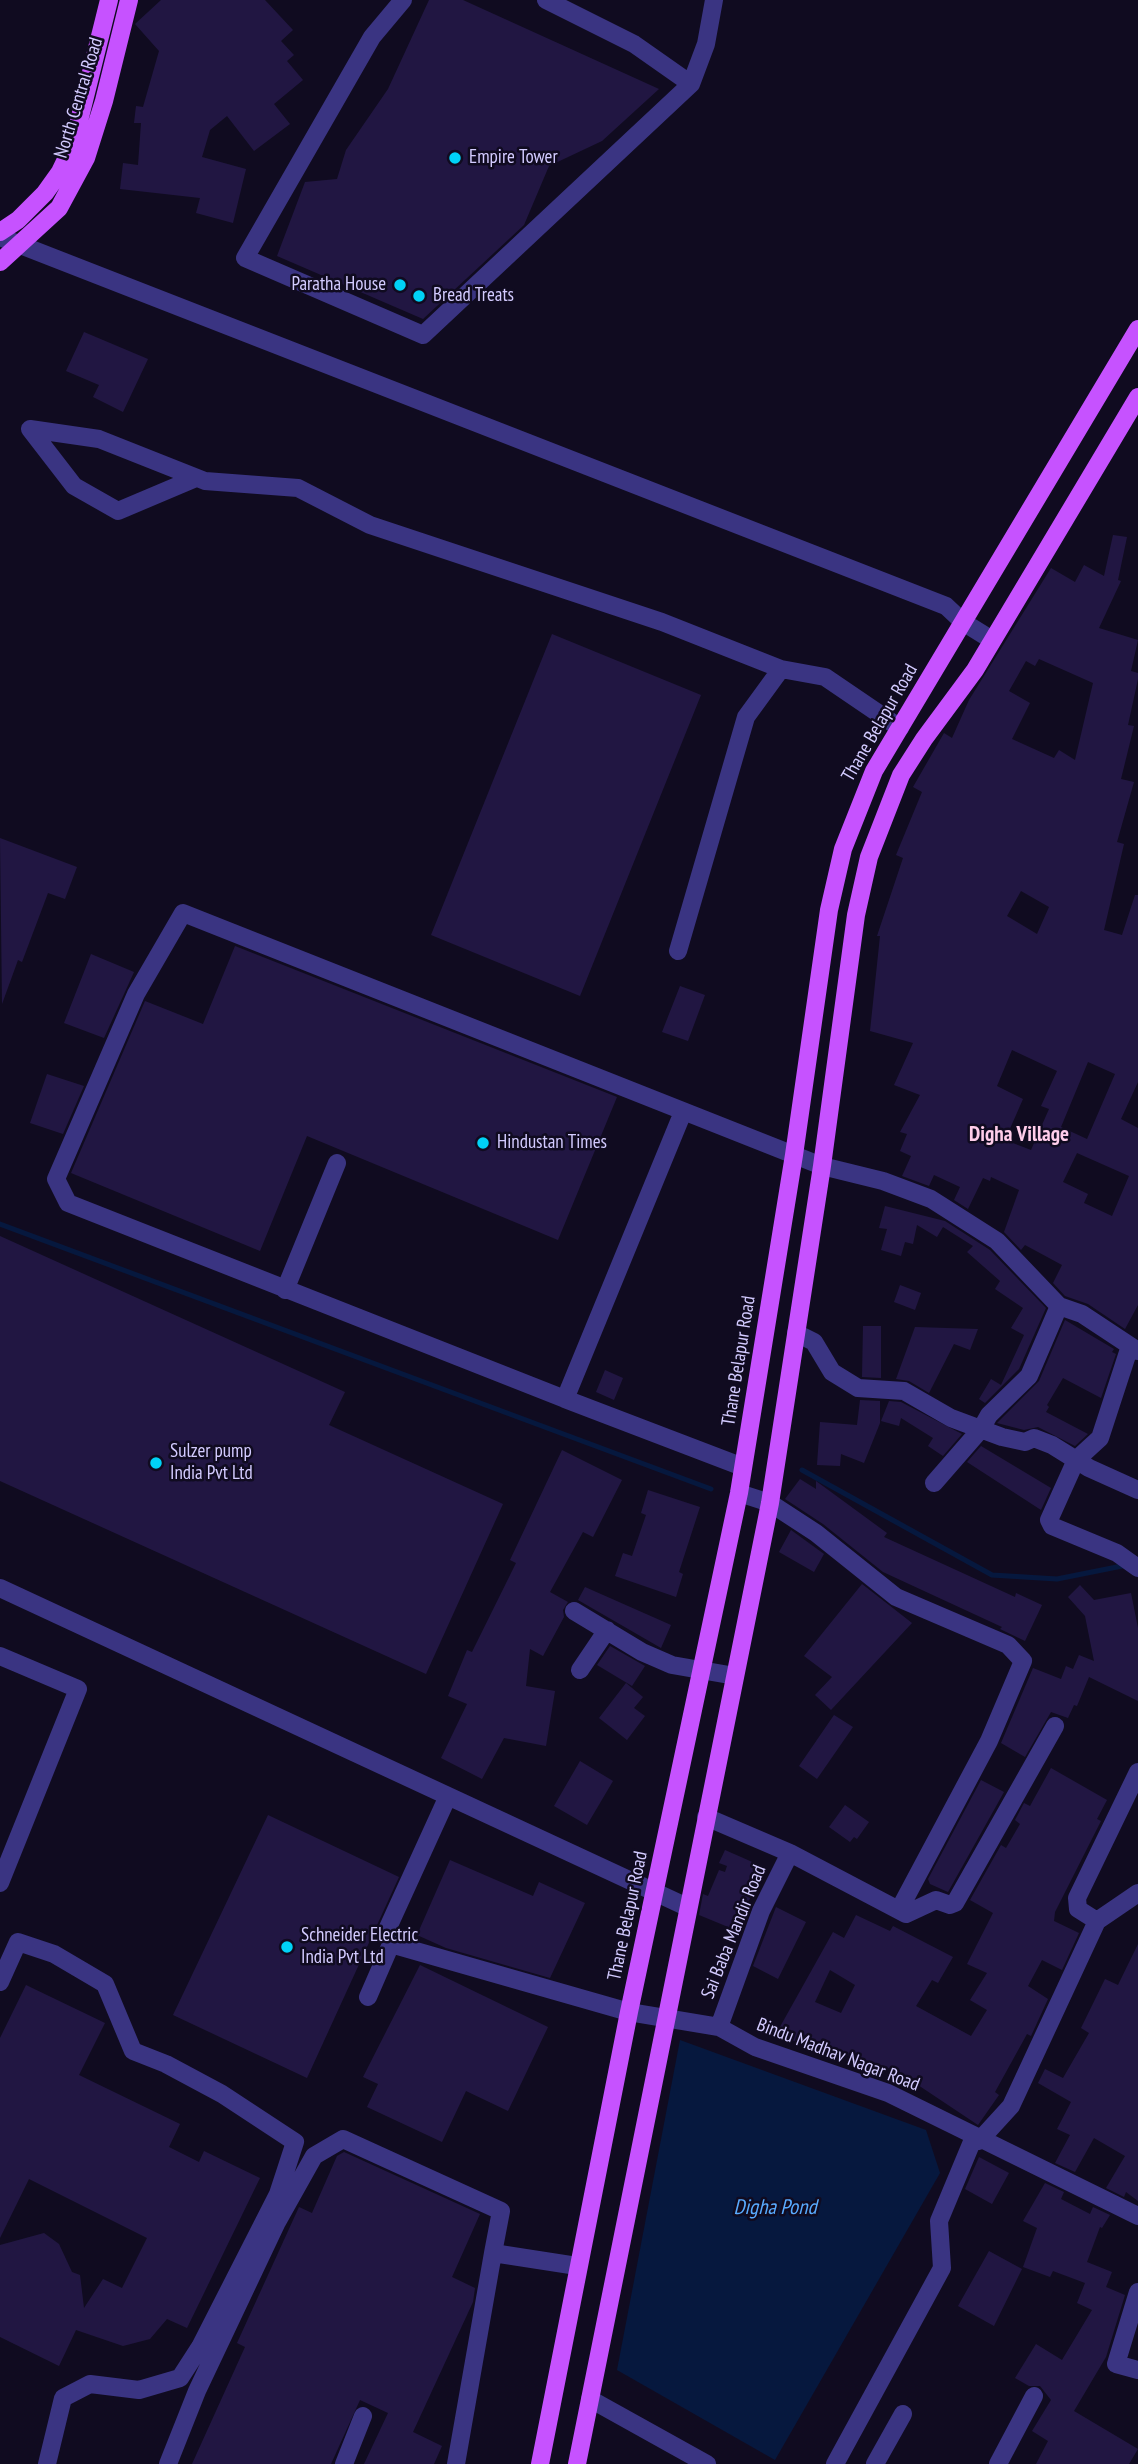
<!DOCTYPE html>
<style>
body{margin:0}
canvas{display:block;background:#100b20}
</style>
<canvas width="1138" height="2464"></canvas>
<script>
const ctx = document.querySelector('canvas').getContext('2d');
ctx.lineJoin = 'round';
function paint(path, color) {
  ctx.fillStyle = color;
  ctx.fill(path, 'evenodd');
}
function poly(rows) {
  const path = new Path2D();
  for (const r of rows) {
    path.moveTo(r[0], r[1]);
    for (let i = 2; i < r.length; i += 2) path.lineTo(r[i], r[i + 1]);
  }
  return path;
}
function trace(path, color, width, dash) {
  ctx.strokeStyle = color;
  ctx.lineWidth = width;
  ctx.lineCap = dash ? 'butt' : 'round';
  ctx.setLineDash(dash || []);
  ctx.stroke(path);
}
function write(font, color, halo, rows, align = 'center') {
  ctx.font = font + ' "PT Sans Narrow",sans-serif';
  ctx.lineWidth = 5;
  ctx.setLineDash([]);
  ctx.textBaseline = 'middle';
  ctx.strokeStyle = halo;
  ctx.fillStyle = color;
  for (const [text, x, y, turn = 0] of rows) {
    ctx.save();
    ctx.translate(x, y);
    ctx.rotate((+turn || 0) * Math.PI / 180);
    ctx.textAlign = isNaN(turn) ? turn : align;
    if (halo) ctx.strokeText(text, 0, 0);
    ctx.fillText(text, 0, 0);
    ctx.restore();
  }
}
paint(poly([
 [680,2040,926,2130,940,2173,775,2460,617,2370]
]), '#06183e');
trace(poly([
 [0,1224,711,1489],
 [802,1470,992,1575,1057,1579,1127,1565]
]), '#06183e', 5);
paint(poly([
 [161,0,265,0,293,30,281,41,294,55,287,61,303,80,274,104,290,124,254,151,227,116,210,130,202,157,246,169,233,223,196,213,200,198,120,189,123,163,138,165,141,123,134,123,136,106,143,107,159,51,135,24],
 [429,0,463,0,659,89,602,141,549,166,524,225,423,319,277,256,305,182,337,179,346,150,388,89],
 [84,332,148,359,123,412,93,397,99,385,66,371],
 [1113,535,1127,537,1118,580,1121,581,1099,628,1138,640,1131,671,1138,673,1138,679,1128,725,1134,726,1121,779,1134,782,1117,842,1124,844,1104,930,1122,935,1135,895,1138,895,1138,1082,1121,1119,1138,1128,1138,1305,1125,1329,1088,1304,1065,1296,1053,1283,1062,1265,1025,1245,1021,1250,1004,1232,1019,1190,991,1177,990,1181,983,1178,968,1209,954,1200,960,1187,934,1175,929,1186,902,1176,911,1156,900,1151,907,1134,900,1132,920,1095,894,1085,913,1043,870,1031,880,936,877,936,903,858,896,855,922,792,913,787,944,733,952,738,969,700,1051,568,1075,582,1084,565,1104,576],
 [1039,659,1093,683,1075,760,1059,750,1054,758,1012,739,1030,703,1009,691,1026,661,1035,666],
 [1021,891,1049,907,1037,934,1007,916],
 [1012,1050,1057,1071,1041,1106,1049,1109,1031,1150,1005,1140,1023,1099,997,1086],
 [1088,1062,1115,1074,1087,1139,1061,1127],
 [1077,1153,1129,1176,1112,1216,1084,1203,1088,1194,1063,1182],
 [552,634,701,695,580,996,431,935],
 [0,838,77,867,65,899,48,893,22,962,18,960,2,1004],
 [235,946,617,1097,558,1240,307,1136,260,1251,71,1173,145,1001,203,1024],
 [91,954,134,972,104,1038,64,1023],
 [680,986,705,995,688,1041,662,1032],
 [47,1074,84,1086,63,1134,30,1123],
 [885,1206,945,1221,990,1250,1046,1308,1019,1369,985,1403,979,1399,991,1379,1001,1385,1024,1335,1011,1328,1023,1308,995,1289,1000,1281,967,1252,973,1246,943,1227,937,1237,917,1225,913,1244,905,1242,901,1256,881,1250,887,1229,879,1228],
 [0,1236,345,1392,329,1425,503,1504,426,1674,0,1481],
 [900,1285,921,1293,915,1310,894,1302],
 [1065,1320,1114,1349,1112,1352,1116,1354,1101,1398,1063,1378,1047,1405,1049,1407,1046,1412,1088,1434,1075,1446,1038,1427,1024,1430,997,1423,1039,1381],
 [863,1326,881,1326,881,1378,862,1377],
 [915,1327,978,1329,970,1350,954,1344,929,1393,909,1381,896,1379],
 [605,1370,623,1378,614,1400,596,1392],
 [860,1400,880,1401,880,1423,864,1463,841,1454,840,1466,817,1465,820,1422,857,1425],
 [889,1401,901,1402,962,1434,943,1456,928,1446,933,1438,901,1418,899,1426,881,1421],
 [981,1446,1051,1488,1041,1510,967,1462],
 [562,1450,622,1480,593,1537,583,1532,550,1592,568,1602,563,1610,564,1617,543,1656,530,1649,526,1686,555,1691,546,1746,504,1738,482,1779,441,1758,467,1704,448,1696,467,1650,472,1652,516,1563,510,1560],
 [800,1479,816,1489,816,1481,887,1533,884,1537,1015,1597,1016,1593,1042,1605,1025,1641,1000,1629,1002,1627,883,1572,823,1524,785,1499],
 [648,1490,700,1507,679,1572,683,1574,676,1597,615,1576,623,1553,632,1556,646,1515,641,1513],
 [791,1530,824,1554,814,1572,779,1552],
 [862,1584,912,1623,831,1710,815,1695,832,1677,804,1656],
 [1080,1585,1094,1600,1131,1593,1138,1628,1138,1701,1089,1677,1077,1706,1074,1705,1068,1718,1051,1712,1025,1757,1001,1743,1033,1668,1061,1679,1066,1666,1073,1669,1079,1655,1094,1661,1085,1616,1068,1597],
 [585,1587,671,1625,661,1648,578,1600],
 [610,1646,645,1666,632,1686,597,1665],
 [626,1683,643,1697,634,1708,645,1716,627,1740,599,1718],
 [834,1715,853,1727,817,1779,799,1766],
 [580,1761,613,1781,587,1825,554,1806],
 [1051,1768,1107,1800,1097,1819,1101,1821,1055,1912,1054,1921,1079,1933,1062,1970,1042,1960,1028,1986,1048,1999,1031,2036,1027,2034,995,2092,999,2095,978,2125,897,2071,816,2046,814,2049,776,2034,833,1932,844,1938,856,1915,890,1931,893,1926,953,1957,938,1983,932,1980,916,2006,971,2036,987,2010,970,2000,987,1973,967,1964,993,1913,970,1900,1001,1845,1006,1848,1020,1824,1015,1820,1024,1803,1030,1806],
 [830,1970,855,1985,841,2013,815,2002],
 [981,1780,1004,1792,948,1892,930,1884,928,1879],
 [845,1805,869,1822,857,1839,854,1837,850,1842,829,1827],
 [268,1815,399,1877,307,2078,173,2015],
 [725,1850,766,1868,746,1906,743,1905,733,1929,699,1915,703,1894,708,1896,719,1870,725,1872,727,1866,719,1863],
 [450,1860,533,1896,539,1882,585,1903,550,1978,446,1948,417,1935],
 [776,1907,806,1922,778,1979,753,1966],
 [1138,1944,1138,2201,1126,2192,1124,2197,1106,2188,1125,2156,1094,2138,1075,2172,1055,2163,1070,2135,1057,2129,1071,2102,1038,2083,1045,2069,1063,2078,1089,2033,1081,2028,1105,1979,1118,1985],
 [420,1965,548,2027,508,2111,466,2091,442,2142,367,2107,378,2084,363,2077],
 [26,1985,105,2023,79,2075,180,2124,169,2147,199,2162,204,2151,260,2178,187,2328,167,2319,150,2339,123,2346,76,2330,59,2366,0,2337,0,2245,44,2233,59,2244,72,2272,80,2275,84,2308,103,2279,122,2288,147,2238,29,2179,0,2238,0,2038],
 [344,2152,480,2214,452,2277,475,2288,473,2302,413,2432,442,2446,434,2464,364,2464,388,2413,360,2400,331,2464,192,2464,245,2347,237,2343,299,2207,312,2213,337,2156],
 [979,2157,1009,2173,992,2204,965,2189],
 [1045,2183,1064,2192,1061,2199,1090,2214,1093,2207,1110,2215,1102,2228,1100,2227,1087,2262,1112,2272,1106,2287,1125,2295,1106,2357,1074,2411,1138,2449,1129,2464,1036,2464,1048,2441,1032,2431,1051,2400,1040,2386,1029,2386,1015,2378,1036,2344,1062,2360,1092,2310,1077,2303,1085,2283,1053,2271,1050,2277,1023,2267,1037,2228,1023,2221],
 [989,2251,1022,2269,994,2326,958,2306]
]), '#211642');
trace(poly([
 [403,0,372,37,245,258,423,335,691,84,706,44,714,0],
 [546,0,634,44,691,84],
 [0,237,946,606,963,622,992,640],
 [196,478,118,511,74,486,30,429,99,439,205,481,298,488,370,525,662,622,781,669],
 [678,951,746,717,781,669,825,677,900,728],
 [683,1112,565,1399,68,1203,56,1179,136,994,183,913,822,1166,883,1181,931,1199,997,1241,1059,1306,1082,1314,1138,1351],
 [285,1290,337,1163],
 [796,1333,814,1342,832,1372,858,1388,904,1391,951,1418,1002,1437,1025,1442,1034,1438,1052,1445,1089,1468,1138,1490],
 [1130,1346,1100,1438,1076,1460,1049,1520,1052,1526,1117,1553,1138,1568],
 [565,1399,743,1467],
 [934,1483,981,1429,989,1415,1029,1376,1059,1306],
 [739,1493,770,1503,816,1533,896,1597,1008,1645,1023,1661,989,1741,899,1910],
 [0,1588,687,1907],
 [574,1611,642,1652,672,1665,735,1676],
 [0,1656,78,1689,0,1883],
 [580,1670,607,1630],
 [706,1817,790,1853,906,1914,936,1900,950,1905,955,1903,1055,1726],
 [1097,1921,1078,1909,1077,1898,1138,1772],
 [386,1932,448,1796],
 [0,1982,18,1942,54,1954,105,1984,133,2051,166,2064,222,2094,295,2142,278,2194,200,2347,180,2378,139,2390,90,2384,63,2398,47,2464],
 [368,1997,391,1944,629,2012,719,2027,755,2047,888,2093,1138,2216],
 [719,2027,761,1911,790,1853],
 [979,2141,1011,2106,1097,1921,1138,1893],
 [1138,2292,1116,2364,1138,2370],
 [590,2399,707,2464],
 [168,2464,197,2391,277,2222,314,2156,343,2139,501,2211,493,2253,577,2266],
 [344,2464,363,2416],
 [456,2464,493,2253],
 [835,2464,942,2268,939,2221,974,2137],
 [875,2464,903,2414],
 [998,2464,1034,2396]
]), '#3a3482', 18);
trace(poly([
 [0,232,18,220,45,193,60,172,73,145,109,0],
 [0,262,59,208,86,158,104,101,129,0],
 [540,2464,629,2012,739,1493,794,1155,829,910,843,849,874,771,1138,329],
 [577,2464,770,1503,822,1166,856,915,869,857,901,775,924,739,975,670,1138,397]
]), '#c652ff', 18);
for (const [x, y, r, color] of [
 [455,158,7,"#00d2f6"],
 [400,285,7,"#00d2f6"],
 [419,296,7,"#00d2f6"],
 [483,1143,7,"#00d2f6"],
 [156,1463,7,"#00d2f6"],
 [287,1947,7,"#00d2f6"]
]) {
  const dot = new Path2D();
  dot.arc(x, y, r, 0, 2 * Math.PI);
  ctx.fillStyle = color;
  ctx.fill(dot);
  trace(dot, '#100b20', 2.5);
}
write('19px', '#d3cbff', '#100b20', [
 ["North Central Road",79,98,-73],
 ["Thane Belapur Road",880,723,-60],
 ["Thane Belapur Road",739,1361,-81],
 ["Thane Belapur Road",628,1916,-78],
 ["Sai Baba Mandir Road",734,1932,-68],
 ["Bindu Madhav Nagar Road",838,2055,21]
]);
write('19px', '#d3cbff', '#100b20', [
 ["Empire Tower",469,158],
 ["Paratha House",386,285,"right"],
 ["Bread Treats",433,296],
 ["Hindustan Times",497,1143],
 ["Sulzer pump",170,1452],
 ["India Pvt Ltd",170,1474],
 ["Schneider Electric",301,1936],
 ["India Pvt Ltd",301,1958]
], 'left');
write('bold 21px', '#ffcdea', '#100b20', [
 ["Digha Village",1019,1135]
]);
write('italic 21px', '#59abff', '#100b20', [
 ["Digha Pond",775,2208]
]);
</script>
